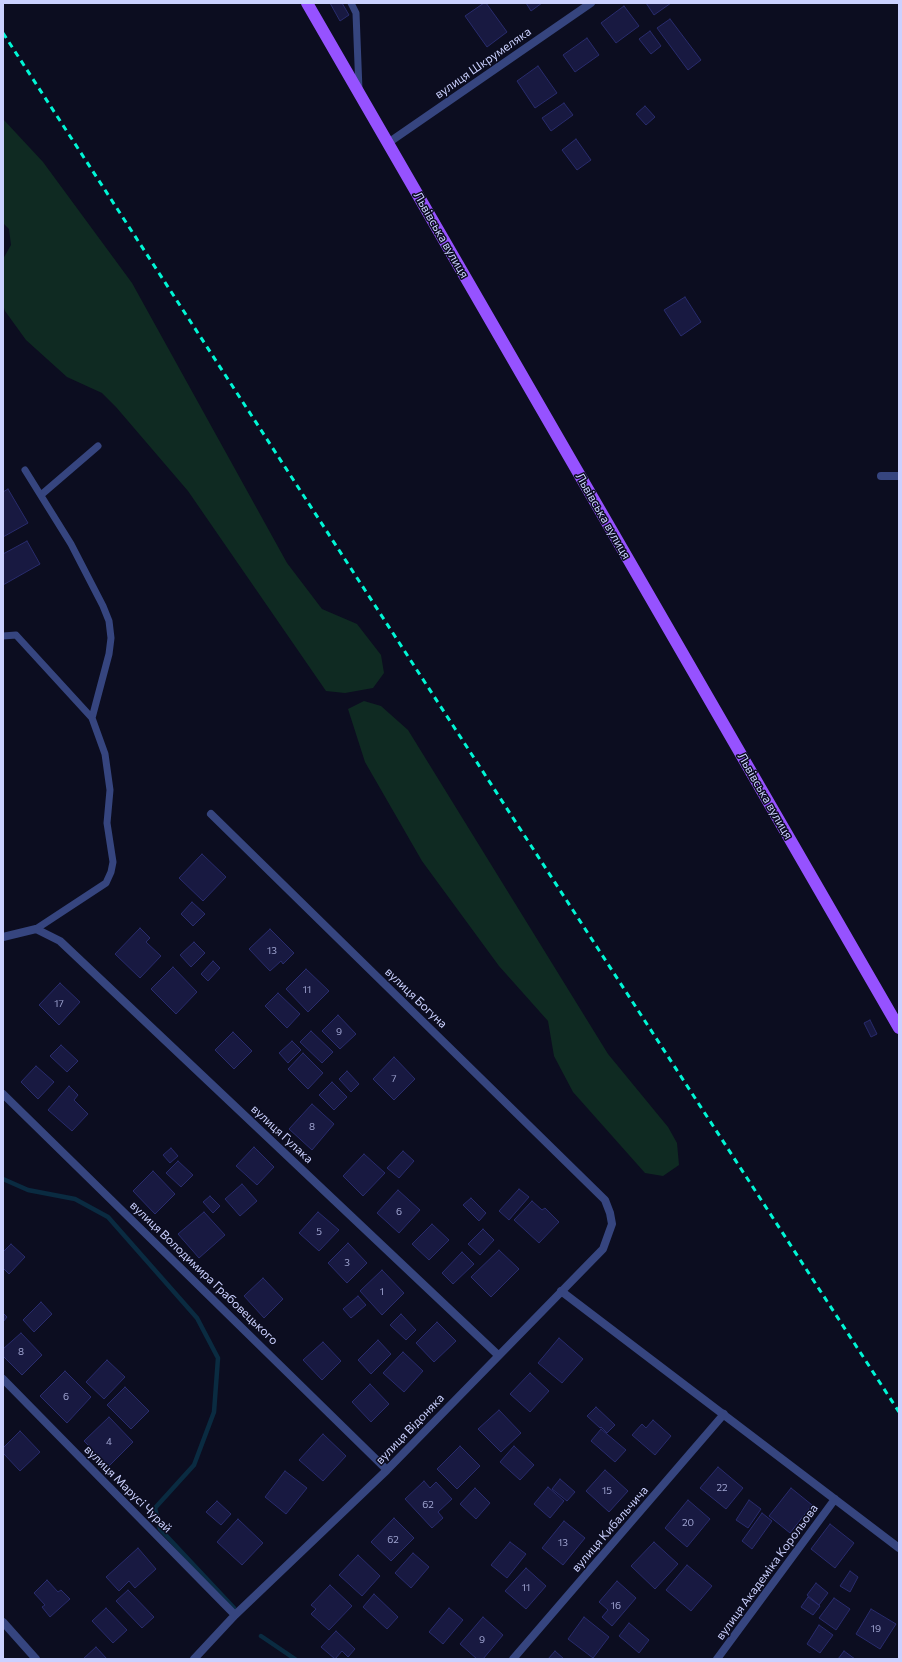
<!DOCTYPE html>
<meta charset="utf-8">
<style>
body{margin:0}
#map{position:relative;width:902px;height:1662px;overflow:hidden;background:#0c0d20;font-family:Commissioner,sans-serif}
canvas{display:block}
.frame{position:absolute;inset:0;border:4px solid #cbd1ff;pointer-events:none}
</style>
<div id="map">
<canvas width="902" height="1662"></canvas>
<div class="frame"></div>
</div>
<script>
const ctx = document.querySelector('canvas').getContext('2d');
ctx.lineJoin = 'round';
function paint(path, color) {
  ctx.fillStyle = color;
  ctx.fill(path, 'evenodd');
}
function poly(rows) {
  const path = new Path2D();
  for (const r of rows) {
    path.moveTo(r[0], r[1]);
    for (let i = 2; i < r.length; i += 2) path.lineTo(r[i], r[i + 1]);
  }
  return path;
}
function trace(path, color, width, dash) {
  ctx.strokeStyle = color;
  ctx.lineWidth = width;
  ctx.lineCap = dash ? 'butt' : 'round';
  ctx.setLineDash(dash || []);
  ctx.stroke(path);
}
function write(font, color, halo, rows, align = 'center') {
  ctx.font = font + ' Commissioner,sans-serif';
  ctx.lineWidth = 3;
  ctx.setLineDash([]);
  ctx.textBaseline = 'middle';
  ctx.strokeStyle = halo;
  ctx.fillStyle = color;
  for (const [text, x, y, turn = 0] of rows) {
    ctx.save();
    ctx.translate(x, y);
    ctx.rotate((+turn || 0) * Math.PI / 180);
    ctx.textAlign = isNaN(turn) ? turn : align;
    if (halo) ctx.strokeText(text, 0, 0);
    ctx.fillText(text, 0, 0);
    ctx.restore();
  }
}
paint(poly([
 [3,119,43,162,132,283,287,563,322,609,357,624,381,655,384,673,373,688,345,693,326,691,188,491,116,407,102,393,67,377,26,340,5,311,3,305,3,259,11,245,9,229,3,223],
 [364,701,381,706,408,730,608,1054,668,1127,677,1143,679,1165,663,1176,645,1173,573,1092,554,1056,548,1021,499,966,422,861,365,762,348,709]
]), '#0f2a22');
trace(poly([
 [3,1179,28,1190,75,1199,108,1217,197,1318,218,1358,214,1412,194,1465,155,1508,160,1529,234,1608],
 [261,1636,295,1659]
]), '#0a2b41', 4.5);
const building = poly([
 [330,3,342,3,349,15,340,21,330,3],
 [484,3,486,3,507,32,487,47,465,16,484,3],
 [526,3,542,3,531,11,526,3],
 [646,3,671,3,654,15,646,3],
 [624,6,639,26,616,43,601,23,624,6],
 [670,19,701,60,688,70,657,28,670,19],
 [650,31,661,46,651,54,639,39,650,31],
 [587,38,599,55,575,72,563,55,587,38],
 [538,66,557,93,535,108,517,81,538,66],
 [564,103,573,115,551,131,542,118,564,103],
 [645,106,655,117,646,125,636,114,645,106],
 [576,139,591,160,577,170,562,150,576,139],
 [685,297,701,322,681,336,664,310,685,297],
 [8,489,28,523,3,537,3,492,8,489],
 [27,541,40,564,3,585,3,554,27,541],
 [202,854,226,877,203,901,179,878,202,854],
 [192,902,205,914,193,926,181,914,192,902],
 [140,928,150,938,146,942,161,956,140,978,115,954,140,928],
 [270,929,294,953,283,964,281,961,270,971,249,949,270,929],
 [194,942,205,953,191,967,180,955,194,942],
 [213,961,220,968,208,981,201,974,213,961],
 [173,967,197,992,176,1014,151,989,173,967],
 [306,969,329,991,308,1012,286,989,306,969],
 [60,983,80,1002,59,1025,39,1005,60,983],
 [278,993,300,1014,287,1028,265,1006,278,993],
 [338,1015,356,1034,340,1049,322,1031,338,1015],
 [870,1020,877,1034,871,1037,864,1023,870,1020],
 [311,1031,333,1052,322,1063,300,1042,311,1031],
 [233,1032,252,1051,234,1069,215,1050,233,1032],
 [292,1041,301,1050,288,1063,279,1053,292,1041],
 [61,1045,78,1061,67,1072,50,1056,61,1045],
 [303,1053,323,1073,308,1089,288,1069,303,1053],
 [394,1057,415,1079,394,1100,373,1079,394,1057],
 [36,1066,54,1082,38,1099,21,1082,36,1066],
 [347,1071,359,1084,351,1092,339,1079,347,1071],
 [332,1082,347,1097,334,1110,319,1095,332,1082],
 [69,1086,78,1095,74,1100,88,1114,72,1131,48,1110,69,1086],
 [312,1104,334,1124,312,1150,289,1129,312,1104],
 [254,1147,274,1167,257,1185,236,1166,254,1147],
 [171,1148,178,1156,170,1163,163,1155,171,1148],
 [403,1151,414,1161,399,1178,387,1168,403,1151],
 [364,1154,385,1173,363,1196,343,1176,364,1154],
 [178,1161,193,1175,181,1187,166,1173,178,1161],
 [153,1171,175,1194,155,1214,133,1191,153,1171],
 [242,1184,257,1201,240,1216,225,1199,242,1184],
 [519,1189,529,1197,509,1220,499,1211,519,1189],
 [398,1190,420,1210,399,1233,377,1213,398,1190],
 [210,1196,220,1206,213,1213,203,1202,210,1196],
 [471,1198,486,1213,479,1221,463,1205,471,1198],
 [532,1201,542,1210,545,1208,559,1222,539,1243,514,1220,532,1201],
 [204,1212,225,1235,199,1258,178,1234,204,1212],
 [318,1212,339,1230,319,1251,299,1233,318,1212],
 [432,1224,449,1240,429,1260,412,1244,432,1224],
 [483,1229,494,1240,480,1255,468,1244,483,1229],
 [348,1243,367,1263,347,1283,328,1263,348,1243],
 [11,1244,25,1257,9,1274,3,1268,3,1252,11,1244],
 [499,1250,519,1269,491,1297,471,1277,499,1250],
 [462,1252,474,1264,453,1284,442,1273,462,1252],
 [382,1270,404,1293,382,1315,360,1291,382,1270],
 [263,1278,283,1299,264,1318,244,1296,263,1278],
 [358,1296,366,1305,351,1318,343,1309,358,1296],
 [41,1302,52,1314,34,1332,23,1320,41,1302],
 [3,1313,7,1317,3,1322,3,1313],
 [401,1314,416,1330,406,1340,390,1325,401,1314],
 [437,1322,456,1341,434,1362,416,1343,437,1322],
 [21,1333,42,1355,22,1375,3,1356,3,1349,21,1333],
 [559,1338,583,1359,562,1383,538,1363,559,1338],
 [378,1340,391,1354,371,1374,358,1360,378,1340],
 [323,1342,341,1361,322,1380,303,1360,323,1342],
 [403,1352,423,1371,404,1392,383,1373,403,1352],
 [107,1360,125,1377,104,1399,86,1382,107,1360],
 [65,1371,91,1397,67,1423,40,1396,65,1371],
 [530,1373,549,1391,530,1412,510,1394,530,1373],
 [370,1384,389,1404,371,1422,352,1402,370,1384],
 [125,1387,149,1411,131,1429,107,1405,125,1387],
 [596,1407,615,1425,607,1433,601,1427,600,1428,587,1416,596,1407],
 [499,1410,521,1433,501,1452,478,1429,499,1410],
 [109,1417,133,1442,109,1466,84,1441,109,1417],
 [653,1420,671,1436,655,1455,632,1435,642,1424,646,1428,653,1420],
 [601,1429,626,1450,615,1462,591,1441,601,1429],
 [20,1431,40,1452,20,1471,3,1453,3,1448,20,1431],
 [323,1434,346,1456,323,1481,299,1460,323,1434],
 [460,1446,480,1466,457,1489,437,1469,460,1446],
 [514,1446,534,1465,520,1480,500,1462,514,1446],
 [718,1467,743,1488,726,1509,700,1488,718,1467],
 [605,1470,628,1491,609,1512,586,1491,605,1470],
 [285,1471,307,1488,286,1514,265,1497,285,1471],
 [560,1479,575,1492,567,1501,552,1489,560,1479],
 [424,1481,430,1488,436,1482,452,1499,438,1512,443,1518,432,1528,405,1499,424,1481],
 [548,1487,564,1501,550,1518,534,1504,548,1487],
 [475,1488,490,1503,476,1519,460,1504,475,1488],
 [791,1488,812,1505,790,1533,769,1516,791,1488],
 [688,1500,710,1519,687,1547,665,1528,688,1500],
 [749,1500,761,1509,748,1528,736,1520,749,1500],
 [217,1501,231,1514,221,1525,206,1512,217,1501],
 [762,1513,772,1521,752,1549,742,1541,762,1513],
 [394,1518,414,1538,391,1561,371,1542,394,1518],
 [238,1519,263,1543,242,1565,217,1542,238,1519],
 [564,1521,585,1538,563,1565,542,1548,564,1521],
 [830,1524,854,1543,835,1568,811,1549,830,1524],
 [510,1542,526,1554,507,1578,491,1565,510,1542],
 [654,1542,678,1564,655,1589,631,1566,654,1542],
 [138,1548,156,1569,135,1588,129,1581,119,1591,106,1577,138,1548],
 [413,1553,429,1567,411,1588,395,1573,413,1553],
 [358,1555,380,1576,362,1596,339,1575,358,1555],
 [687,1565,712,1586,691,1611,666,1590,687,1565],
 [526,1568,546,1586,526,1609,505,1591,526,1568],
 [850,1571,858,1577,850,1592,840,1586,850,1571],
 [47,1580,58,1592,61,1590,70,1599,50,1617,42,1607,45,1605,34,1593,47,1580],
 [617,1581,636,1598,612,1626,602,1617,608,1610,599,1602,617,1581],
 [816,1583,828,1593,819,1605,807,1595,816,1583],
 [330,1585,352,1606,329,1630,311,1614,316,1609,311,1605,330,1585],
 [128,1590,154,1617,142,1628,116,1601,128,1590],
 [374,1594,398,1617,387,1629,363,1607,374,1594],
 [808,1597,820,1606,813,1615,801,1607,808,1597],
 [834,1598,850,1609,836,1630,819,1618,834,1598],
 [106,1608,127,1630,113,1643,92,1621,106,1608],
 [449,1608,463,1620,443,1644,429,1632,449,1608],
 [871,1609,896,1624,880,1649,856,1634,871,1609],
 [483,1617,503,1635,483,1659,477,1659,460,1644,483,1617],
 [584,1617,609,1637,593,1658,568,1639,584,1617],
 [629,1623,649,1640,639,1653,619,1636,629,1623],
 [819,1625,833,1635,820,1653,807,1644,819,1625],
 [336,1631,355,1649,348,1657,342,1651,335,1659,321,1647,336,1631],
 [96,1647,107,1659,83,1659,96,1647],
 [555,1651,564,1659,548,1659,555,1651],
 [844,1651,855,1659,838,1659,844,1651]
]);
paint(building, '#181941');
trace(building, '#292c6d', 1);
trace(poly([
 [351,3,356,13,359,90],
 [25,470,71,544,103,606,109,621,111,638,109,654,92,718],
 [41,495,98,446],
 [3,636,16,635,92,718,105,754,110,790,107,823,113,862,111,872,106,883,36,929]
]), '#36457f', 7);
trace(poly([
 [388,143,591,3],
 [881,476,899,476],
 [3,937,36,929,60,941,498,1355],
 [3,1094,387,1470],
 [561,1291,899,1548],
 [3,1379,235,1615],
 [3,1622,36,1659],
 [194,1659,235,1615,387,1470,603,1249,612,1224,610,1213,605,1200,211,814],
 [513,1659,724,1414],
 [717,1659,835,1499]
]), '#36457f', 8);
trace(poly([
 [307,3,899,1028]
]), '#9652ff', 12);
trace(poly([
 [3,33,899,1412]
]), '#00f6d5', 3, [6, 5]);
write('10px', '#9ea3d0', null, [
 ["13",272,951],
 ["11",307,990],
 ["17",59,1004],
 ["9",339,1032],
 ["7",394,1079],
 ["8",312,1127],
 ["6",399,1212],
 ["5",319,1232],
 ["3",347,1263],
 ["1",382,1292],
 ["8",21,1352],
 ["6",66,1397],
 ["4",109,1442],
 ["22",722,1488],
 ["15",607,1491],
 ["62",428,1505],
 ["20",688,1523],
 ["62",393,1540],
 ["13",563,1543],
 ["11",526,1588],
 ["16",616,1606],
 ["19",876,1629],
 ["9",482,1640]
]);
write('12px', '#cbd1ff', '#0c0d20', [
 ["вулиця Шкрумеляка",483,63,-35],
 ["Львівська вулиця",441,235,60],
 ["Львівська вулиця",603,516,60],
 ["Львівська вулиця",765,796,60],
 ["вулиця Богуна",416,998,44],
 ["вулиця Гулака",282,1134,43],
 ["вулиця Володимира Грабовецького",204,1273,44],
 ["вулиця Відоняка",410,1429,-46],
 ["вулиця Марусі Чурай",128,1489,45],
 ["вулиця Кибальчича",610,1529,-49],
 ["вулиця Академіка Корольова",767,1572,-54]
]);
</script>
